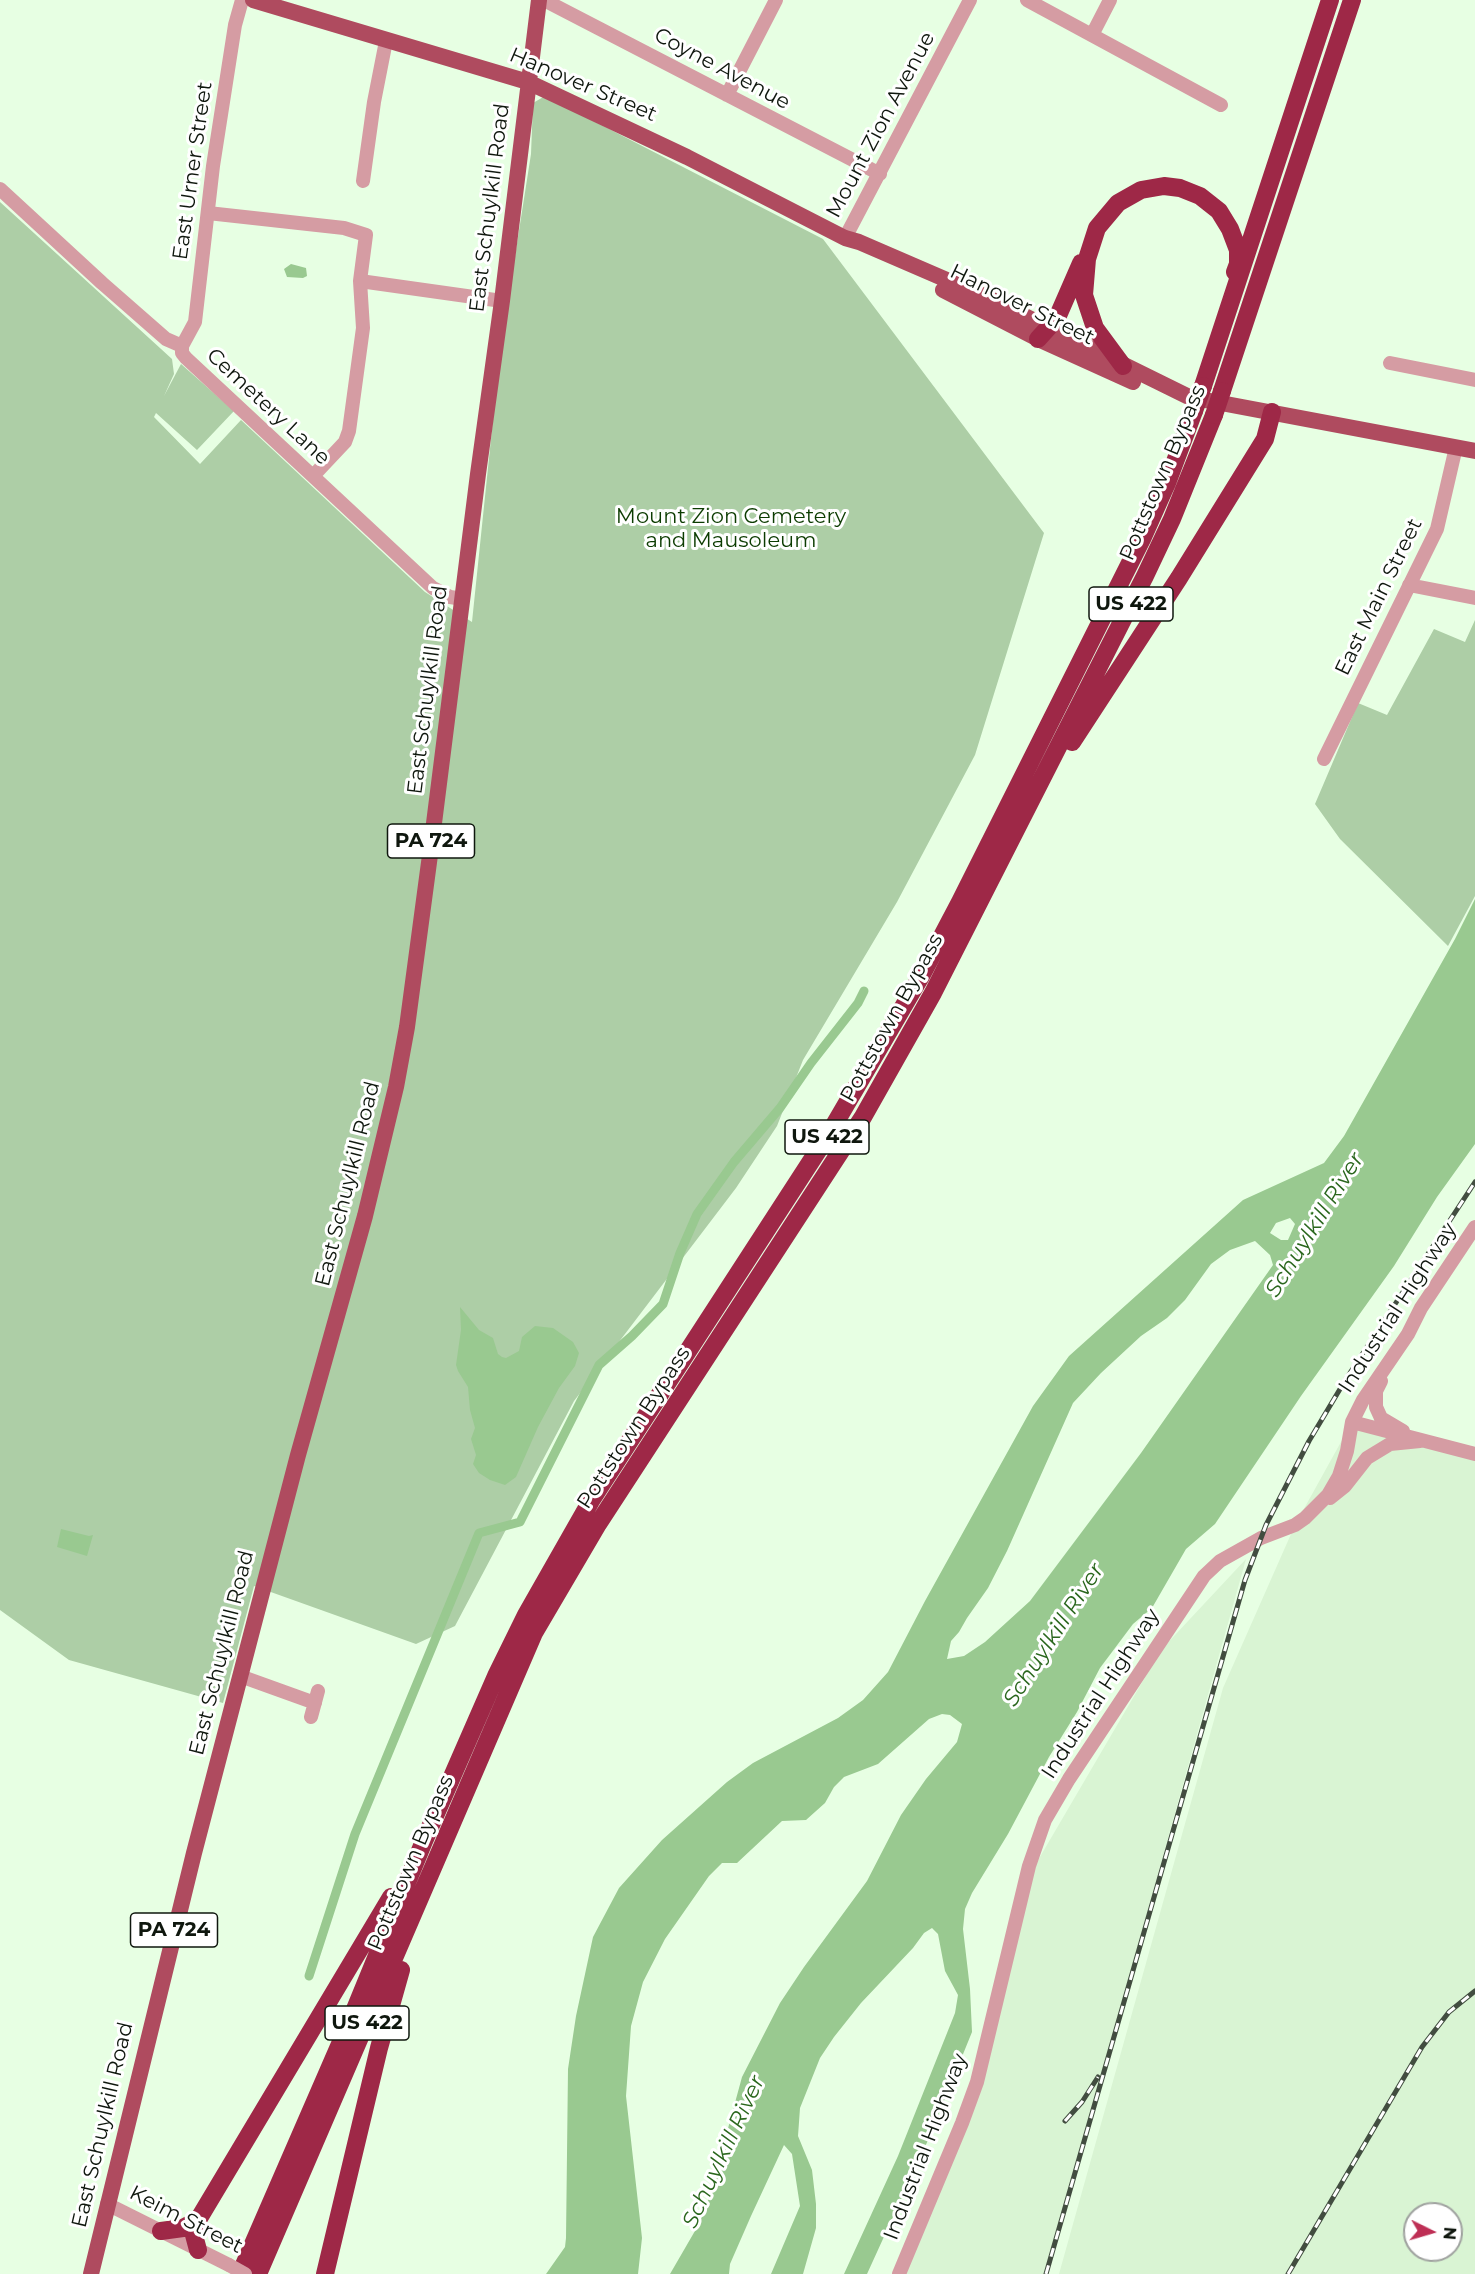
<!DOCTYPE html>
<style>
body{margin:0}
#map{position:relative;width:1475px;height:2274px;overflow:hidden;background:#e7ffe3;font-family:Montserrat,sans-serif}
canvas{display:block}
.north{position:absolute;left:1403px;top:2202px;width:60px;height:60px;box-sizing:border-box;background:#fff;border:2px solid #9fa29f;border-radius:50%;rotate:95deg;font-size:16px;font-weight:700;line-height:24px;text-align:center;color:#0f170e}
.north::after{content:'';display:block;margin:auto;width:21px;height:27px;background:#be2f55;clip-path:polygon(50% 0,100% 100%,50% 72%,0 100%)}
</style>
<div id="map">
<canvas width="1475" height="2274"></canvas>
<div class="north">N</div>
</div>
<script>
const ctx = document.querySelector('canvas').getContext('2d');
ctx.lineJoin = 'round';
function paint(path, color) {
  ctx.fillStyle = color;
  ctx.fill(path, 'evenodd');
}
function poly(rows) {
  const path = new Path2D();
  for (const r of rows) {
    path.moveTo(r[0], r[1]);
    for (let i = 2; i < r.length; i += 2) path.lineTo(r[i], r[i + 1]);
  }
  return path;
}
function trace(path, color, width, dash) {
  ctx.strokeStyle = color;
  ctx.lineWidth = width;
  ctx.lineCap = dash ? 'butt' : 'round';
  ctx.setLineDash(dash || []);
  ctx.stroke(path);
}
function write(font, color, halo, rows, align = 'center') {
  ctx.font = font + ' Montserrat,sans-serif';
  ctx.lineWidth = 6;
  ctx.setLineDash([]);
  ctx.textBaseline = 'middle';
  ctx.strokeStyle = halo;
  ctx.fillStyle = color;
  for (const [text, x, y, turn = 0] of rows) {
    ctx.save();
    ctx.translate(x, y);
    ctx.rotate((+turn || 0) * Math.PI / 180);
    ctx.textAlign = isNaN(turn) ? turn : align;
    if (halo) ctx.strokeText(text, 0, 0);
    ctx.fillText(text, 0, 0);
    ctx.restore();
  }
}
paint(poly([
 [1352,1422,1475,1453,1475,2274,1059,2274,1223,1688,1295,1525],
 [1415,2214,1451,2214,1451,2250,1415,2250],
 [1246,1559,1046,2274,899,2274,977,2082,1037,1862,1161,1650]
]), '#d9f4d3');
paint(poly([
 [545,96,823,239,1044,533,975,755,897,902,803,1060,777,1126,736,1188,574,1401,455,1626,416,1644,254,1586,223,1703,69,1660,0,1610,0,202,172,359,174,374,164,396,181,364,234,411,197,450,156,413,154,417,200,464,241,420,425,592,472,622,500,352,531,154,533,103],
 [1475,620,1475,896,1448,946,1340,839,1315,804,1358,703,1387,715,1434,629,1465,642]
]), '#adcea6');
paint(poly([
 [291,264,306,268,307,276,303,278,287,277,284,269],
 [1475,899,1475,1144,1437,1197,1394,1266,1301,1396,1215,1524,1186,1549,1152,1608,1133,1624,1100,1668,1077,1712,1049,1757,1008,1834,972,1893,965,1909,963,1929,970,1989,972,2032,929,2138,867,2274,844,2274,898,2156,955,2013,958,1995,945,1971,938,1934,932,1928,924,1933,913,1948,861,2003,834,2037,820,2058,800,2108,798,2136,812,2170,816,2204,816,2228,803,2274,771,2274,800,2206,792,2154,784,2145,751,2216,730,2264,729,2274,670,2274,699,2224,709,2198,742,2077,780,2003,804,1967,867,1881,901,1815,926,1779,957,1742,962,1724,950,1715,942,1714,929,1719,878,1764,844,1777,834,1787,825,1803,806,1820,782,1821,737,1863,722,1863,709,1876,665,1939,643,1982,631,2026,626,2096,642,2238,638,2274,546,2274,565,2247,566,2238,568,2069,576,2016,593,1937,619,1888,662,1840,727,1782,753,1763,838,1718,863,1700,888,1672,925,1601,1033,1406,1069,1356,1243,1200,1324,1163,1344,1136,1455,939],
 [1290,1218,1295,1224,1288,1240,1281,1240,1270,1233,1276,1223],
 [1255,1241,1270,1255,1273,1265,1141,1453,1030,1601,985,1642,964,1656,947,1659,951,1641,959,1632,967,1618,988,1588,1007,1551,1073,1403,1101,1373,1141,1336,1167,1318,1185,1300,1211,1264,1230,1250],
 [460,1307,479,1330,493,1338,498,1354,502,1357,506,1358,519,1351,522,1337,535,1326,553,1328,573,1342,579,1353,575,1366,559,1388,538,1427,516,1477,505,1485,490,1480,479,1473,473,1464,476,1455,471,1439,475,1428,470,1410,468,1387,458,1371,456,1365,461,1330],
 [61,1529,89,1536,93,1535,87,1556,57,1547]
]), '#99c990');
trace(poly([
 [309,1976,355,1834,479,1533,520,1522,599,1365,632,1336,663,1304,680,1253,697,1214,734,1162,780,1108,811,1063,858,1003,864,991]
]), '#99c990', 9);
trace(poly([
 [544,0,880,174],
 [1027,0,1221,105],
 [1092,35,1110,0],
 [727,95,776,0],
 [363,181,374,102,386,41],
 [0,189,102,283,166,339,182,346],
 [208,213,344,228,366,235,360,281,502,301],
 [845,238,970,0],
 [182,346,182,353,186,358,433,588,450,597,463,599],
 [182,346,195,322,213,166,235,25,242,0],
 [1390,363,1475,380],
 [313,476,345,442,349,431,363,328,360,281],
 [1409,585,1475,598],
 [1324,759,1437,529,1456,447],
 [1381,1381,1376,1391,1376,1407,1381,1418,1403,1431],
 [1352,1422,1475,1454],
 [1330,1498,1345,1486,1367,1458,1390,1444,1420,1441],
 [240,1676,315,1703],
 [311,1717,318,1691],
 [107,2204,229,2265],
 [899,2274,962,2123,977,2082,1029,1866,1045,1820,1069,1779,1204,1576,1220,1561,1261,1538,1295,1525,1305,1518,1328,1495,1339,1476,1347,1451,1352,1422,1363,1400,1408,1334,1421,1308,1475,1227]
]), '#d59ca3', 14);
trace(poly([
 [253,0,528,82,687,157,845,238,859,242,984,296,1187,396],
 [943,290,1038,339,1133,382],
 [1205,400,1475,451],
 [91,2274,194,1853,298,1455,365,1216,396,1087,407,1027,430,855,478,474,502,301,539,0]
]), '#af4b5f', 16);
trace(poly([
 [1038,339,1057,318,1081,263],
 [1123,366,1095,328,1084,295,1087,259,1097,228,1118,203,1141,190,1164,186,1180,188,1200,196,1219,211,1230,229,1238,250,1238,264,1235,272],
 [1203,386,1330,0],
 [1222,391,1352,0],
 [1072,742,1179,578,1265,439,1272,412],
 [161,2231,183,2228,198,2220],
 [198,2250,194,2235,198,2220,391,1897],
 [240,2274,353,2014,424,1841,496,1676,526,1615,592,1499,830,1132,920,978,960,902,1142,539,1167,483,1194,411],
 [258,2274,534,1633,598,1524,863,1117,933,993,1145,576,1172,519,1214,415],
 [325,2274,379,2048,401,1970]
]), '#9e2847', 18);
const rail = poly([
 [1065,2121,1082,2102,1098,2077],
 [1046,2274,1245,1580,1266,1525,1309,1441,1346,1379,1475,1182],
 [1288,2274,1422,2047,1449,2012,1475,1991]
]);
trace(rail, '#424d40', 5);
trace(rail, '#fff', 3, [9]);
trace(poly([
 [229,2265,245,2274]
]), '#d59ca3', 14);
trace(poly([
 [1194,411,1203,386],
 [1214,415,1222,391]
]), '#9e2847', 18);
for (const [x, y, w] of [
 [1131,604,84],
 [431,841,87],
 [827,1137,84],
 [174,1930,87],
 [367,2023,84]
]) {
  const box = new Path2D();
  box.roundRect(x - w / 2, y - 17, w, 34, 4.5);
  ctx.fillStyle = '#fff';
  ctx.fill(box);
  trace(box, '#0f170e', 1.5);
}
write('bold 20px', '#0f170e', null, [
 ["US 422",1131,604],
 ["PA 724",431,841],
 ["US 422",827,1137],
 ["PA 724",174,1930],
 ["US 422",367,2023]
]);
write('21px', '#0f170e', '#fff', [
 ["Coyne Avenue",722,69,28],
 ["Hanover Street",583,85,23],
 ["Mount Zion Avenue",881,125,-62],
 ["East Urner Street",193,171,-82],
 ["East Schuylkill Road",490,208,-83],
 ["Hanover Street",1022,305,26],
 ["Cemetery Lane",268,407,43],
 ["Pottstown Bypass",1163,473,-67],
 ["East Main Street",1379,597,-64],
 ["East Schuylkill Road",428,690,-83],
 ["Pottstown Bypass",892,1018,-61],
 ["East Schuylkill Road",348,1184,-76],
 ["Industrial Highway",1398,1308,-57],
 ["Pottstown Bypass",634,1428,-57],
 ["East Schuylkill Road",222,1653,-76],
 ["Industrial Highway",1101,1694,-57],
 ["Pottstown Bypass",411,1863,-67],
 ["East Schuylkill Road",103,2125,-77],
 ["Industrial Highway",926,2147,-69],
 ["Keim Street",186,2220,27]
]);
write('21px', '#0c3c01', '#fff', [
 ["Mount Zion Cemetery",731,517],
 ["and Mausoleum",731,541]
]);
write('italic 22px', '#2a671d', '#fff', [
 ["Schuylkill River",1315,1225,-58],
 ["Schuylkill River",1054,1635,-57],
 ["Schuylkill River",724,2152,-65]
]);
</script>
